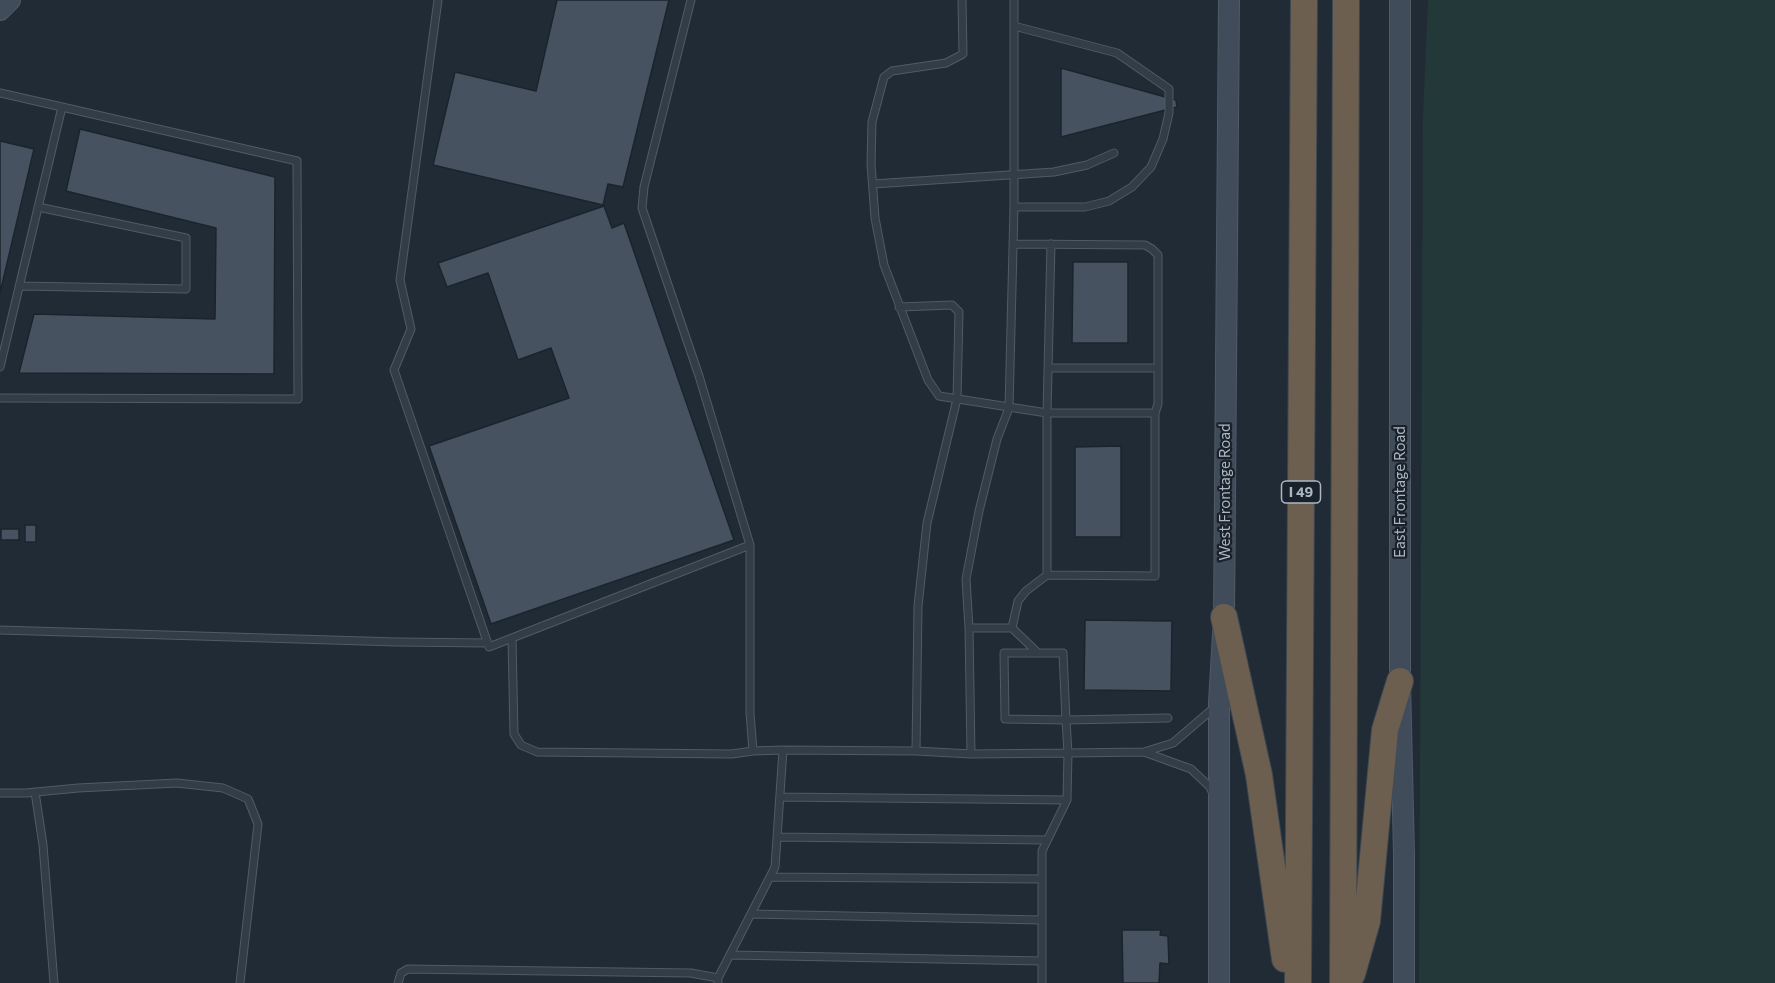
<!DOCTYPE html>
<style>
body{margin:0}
canvas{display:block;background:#202b36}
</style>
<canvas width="1775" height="983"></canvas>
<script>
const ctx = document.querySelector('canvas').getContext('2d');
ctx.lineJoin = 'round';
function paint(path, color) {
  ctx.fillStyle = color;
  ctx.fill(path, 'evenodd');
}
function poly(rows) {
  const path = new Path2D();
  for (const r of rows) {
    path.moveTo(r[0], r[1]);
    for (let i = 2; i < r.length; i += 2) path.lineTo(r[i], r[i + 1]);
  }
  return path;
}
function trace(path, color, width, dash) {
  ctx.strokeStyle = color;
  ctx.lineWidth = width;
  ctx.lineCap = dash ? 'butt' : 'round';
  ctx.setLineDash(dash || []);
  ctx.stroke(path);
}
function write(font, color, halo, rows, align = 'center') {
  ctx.font = font + ' Commissioner,sans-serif';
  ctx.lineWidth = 4.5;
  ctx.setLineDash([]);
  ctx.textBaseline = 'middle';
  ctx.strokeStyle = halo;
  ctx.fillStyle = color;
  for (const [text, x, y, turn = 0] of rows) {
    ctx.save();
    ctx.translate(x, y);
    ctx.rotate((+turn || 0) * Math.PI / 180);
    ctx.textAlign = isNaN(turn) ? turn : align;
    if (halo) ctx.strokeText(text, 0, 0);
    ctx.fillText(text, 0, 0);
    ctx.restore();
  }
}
paint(poly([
 [1428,0,1775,0,1775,983,1419,983,1423,117]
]), '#233838');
const building = poly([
 [557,0,669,0,623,187,608,184,603,205,433,165,455,72,536,91,557,0],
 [1061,68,1176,100,1177,107,1061,137,1061,68],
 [80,129,275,177,274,374,19,373,34,314,215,319,216,228,66,191,80,129],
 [0,141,34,149,0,293,0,141],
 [604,206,612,228,624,223,734,540,491,624,429,446,569,398,551,348,518,360,488,273,447,287,438,263,604,206],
 [1073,262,1128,262,1128,343,1072,343,1073,262],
 [1121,446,1121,537,1075,537,1075,447,1121,446],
 [25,525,36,525,36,542,25,542,25,525],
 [1,529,19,529,19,540,1,540,1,529],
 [1085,620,1172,621,1171,691,1084,690,1085,620],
 [1122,930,1161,930,1160,935,1168,936,1169,964,1160,963,1159,983,1123,983,1122,930]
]);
paint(building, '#465260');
trace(building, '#1b242d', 1.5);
const lane = poly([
 [438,0,400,280,411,329,394,370,489,647,750,545],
 [691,0,644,187,642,208,699,376,750,545,750,713,753,751,783,750,775,867,718,978,718,983],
 [962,0,963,54,946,63,892,71,884,77,872,122,871,164,875,218,884,265,928,380,939,396,1047,413,1155,413,1155,576,1047,575,1047,413,1051,244],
 [1014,26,1117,53,1169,89,1169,113,1163,139,1151,167,1132,187,1109,201,1085,207,1014,207],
 [0,93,62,107],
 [873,184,1054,172,1087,165,1114,153],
 [1013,244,1145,245,1152,249,1158,255,1158,404,1155,413],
 [19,286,186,289,186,238,38,207],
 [899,307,952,305,959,312,957,399,927,523,918,606,916,751],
 [0,367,62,107,297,161,298,399,0,398],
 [1049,368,1158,368],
 [969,628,1012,628,1038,653],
 [1012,628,1018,601,1026,591,1047,575],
 [0,630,397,642,488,643],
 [512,638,514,734,521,745,537,752,732,754,753,751],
 [1168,718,1066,720,1005,719,1004,653,1063,653,1066,720,1068,753,1144,752,1173,743,1215,707],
 [783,750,916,751,971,754,1068,753,1067,800,1042,851,1042,983],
 [1144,752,1191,769,1210,787,1213,794],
 [971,754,969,628,966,579,979,511,997,439,1009,408,1014,207,1014,0],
 [35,792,43,845,54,983],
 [0,793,26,793,78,788,177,783,223,788,248,799,258,824,240,983],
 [780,797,1067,800],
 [777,837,1046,840],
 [770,877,1042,879],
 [751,914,1042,920],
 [730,955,1042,961],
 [398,983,401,973,408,969,691,973,718,978]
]);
const secondary = poly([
 [1400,0,1400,681,1404,855,1404,983],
 [0,10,10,0],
 [1219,983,1219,703,1224,617,1229,0]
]);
const highway = poly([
 [1224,617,1259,775,1285,959],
 [1352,974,1367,921,1385,730,1400,681],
 [1298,983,1304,0],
 [1343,983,1346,0]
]);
trace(lane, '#515a65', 9);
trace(secondary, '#515a65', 22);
trace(highway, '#3e4751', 28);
trace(lane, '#333d47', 7);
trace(secondary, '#414c5a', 20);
trace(highway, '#6d5f50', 26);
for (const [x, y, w] of [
 [1301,492,39]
]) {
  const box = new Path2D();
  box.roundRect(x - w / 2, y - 11, w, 22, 4.5);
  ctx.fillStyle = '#19222b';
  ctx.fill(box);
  trace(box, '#adb7c4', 1.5);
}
write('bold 14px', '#adb7c4', null, [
 ["I 49",1301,492]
]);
write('15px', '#adb7c4', '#19222b', [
 ["West Frontage Road",1225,492,-90],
 ["East Frontage Road",1400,492,-90]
]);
</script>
